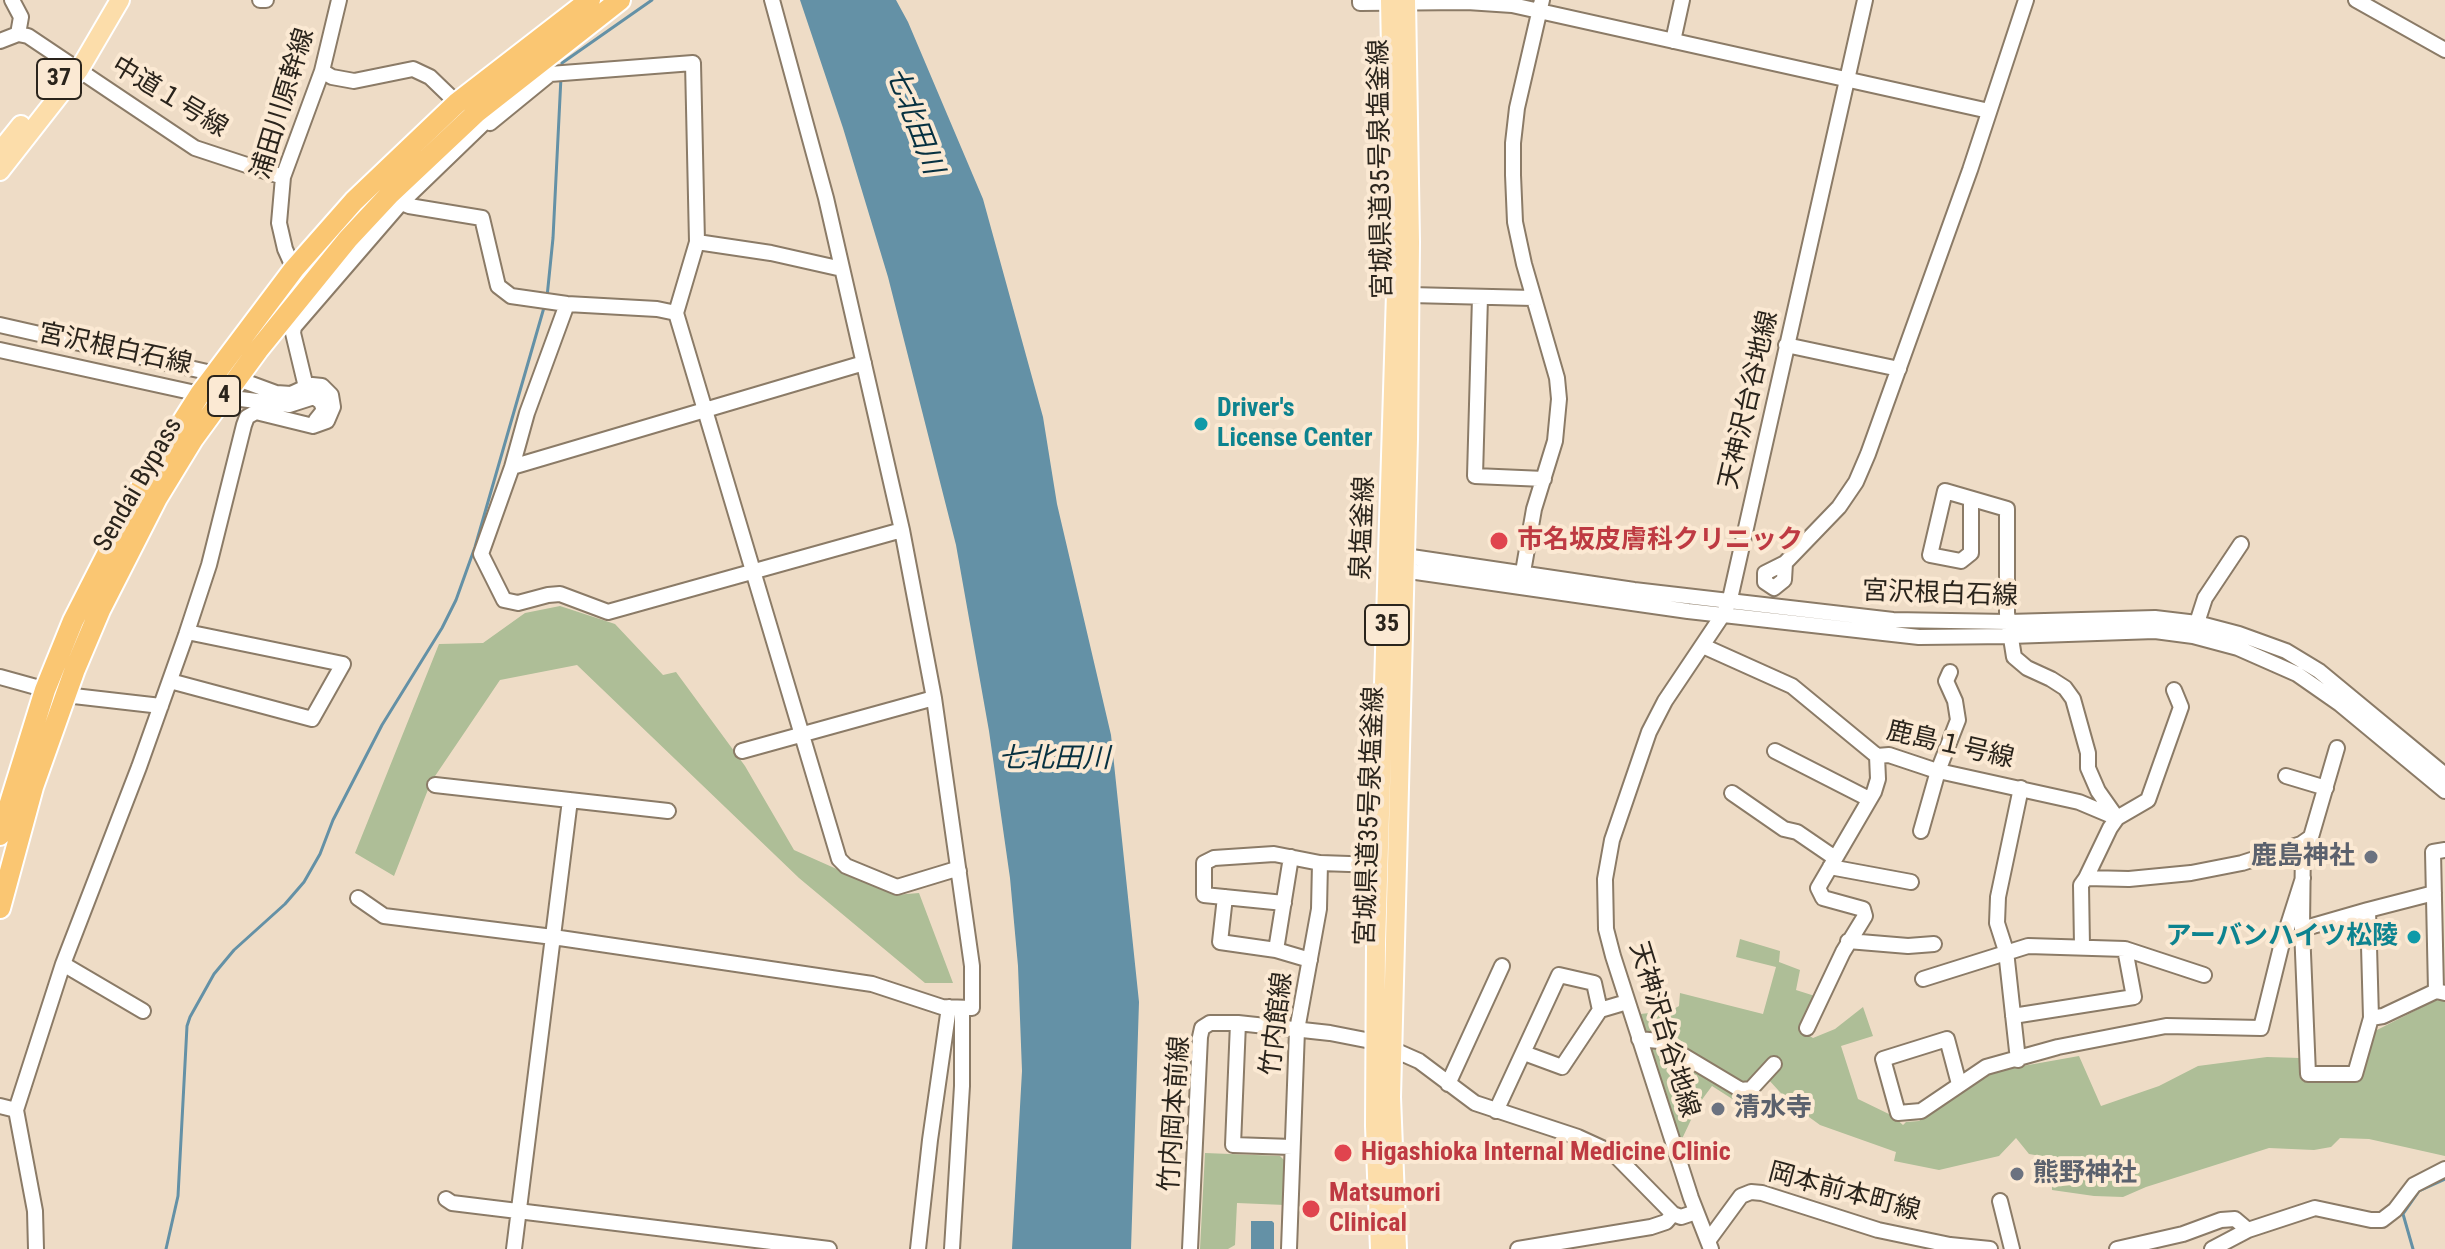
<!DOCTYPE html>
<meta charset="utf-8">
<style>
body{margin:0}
canvas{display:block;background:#eedcc6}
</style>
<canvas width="2445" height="1249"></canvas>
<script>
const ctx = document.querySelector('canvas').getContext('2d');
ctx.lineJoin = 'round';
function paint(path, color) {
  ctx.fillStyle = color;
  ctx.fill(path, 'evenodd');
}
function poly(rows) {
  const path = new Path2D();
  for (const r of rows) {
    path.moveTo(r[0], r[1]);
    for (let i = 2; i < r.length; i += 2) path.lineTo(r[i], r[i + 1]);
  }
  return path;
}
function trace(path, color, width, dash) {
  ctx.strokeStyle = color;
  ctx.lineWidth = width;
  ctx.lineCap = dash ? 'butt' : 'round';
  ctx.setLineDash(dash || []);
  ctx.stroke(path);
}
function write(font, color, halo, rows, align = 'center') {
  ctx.font = font + ' "Roboto Condensed","Noto Sans JP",sans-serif';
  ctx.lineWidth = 8;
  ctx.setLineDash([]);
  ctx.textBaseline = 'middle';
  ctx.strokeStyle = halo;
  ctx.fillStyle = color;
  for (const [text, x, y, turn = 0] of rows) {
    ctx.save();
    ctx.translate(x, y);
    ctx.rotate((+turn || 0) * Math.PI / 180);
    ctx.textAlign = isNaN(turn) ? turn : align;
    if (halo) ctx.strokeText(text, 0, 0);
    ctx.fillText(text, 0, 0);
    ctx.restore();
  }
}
paint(poly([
 [560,606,615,624,663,675,676,672,745,766,794,850,895,895,919,893,953,983,925,983,799,878,577,665,500,680,431,782,394,876,355,853,439,644,483,643,525,613],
 [1740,939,1780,951,1779,962,1800,970,1796,990,1818,997,1802,1031,1813,1038,1835,1029,1863,1007,1873,1036,1841,1046,1858,1099,1893,1116,1903,1125,1906,1122,1919,1121,1957,1092,1989,1072,2079,1056,2101,1106,2159,1086,2198,1066,2267,1057,2300,1058,2302,1080,2360,1081,2373,1032,2436,1000,2445,1001,2445,1156,2369,1139,2340,1138,2331,1147,2314,1150,2269,1148,2146,1187,2123,1197,2094,1196,2052,1190,2052,1158,2029,1154,2016,1138,1999,1156,1939,1170,1894,1161,1896,1152,1820,1125,1791,1104,1767,1078,1752,1095,1737,1102,1712,1086,1698,1105,1681,1141,1640,1014,1670,1011,1679,1006,1680,993,1763,1014,1776,967,1736,957],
 [1205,1153,1280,1156,1286,1162,1285,1205,1237,1203,1235,1245,1228,1249,1200,1249]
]), '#aebe97');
paint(poly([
 [800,0,896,0,908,22,983,199,1043,417,1057,504,1111,735,1139,1002,1131,1249,1012,1249,1022,1071,1018,966,1010,878,989,731,956,545,888,277,843,128],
 [1251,1221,1272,1221,1274,1223,1274,1249,1251,1249]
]), '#6491a6');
trace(poly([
 [562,70,562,63,652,0],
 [547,297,553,238,561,77],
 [166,1249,178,1196,187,1026,190,1017,214,974,234,950,285,904,304,882,320,854,333,820,382,725,442,628,456,600,475,547,545,304],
 [2413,1249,2403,1214,2419,1191,2445,1179]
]), '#6491a6', 3);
const minor = poly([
 [12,0,21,17,18,34],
 [260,0,266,0],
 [1360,0,1360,3,1467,2,1512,5,1989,111],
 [2356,0,2445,50],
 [0,41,18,34,28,36,195,148,283,177],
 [1673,41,1682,0],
 [322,71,332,77,354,81,413,69,430,77,457,103],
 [482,119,490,123,550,74,693,63,697,242,676,313],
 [397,201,409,206,482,218,498,286,511,296,567,304,657,309,676,313,839,859,846,866,897,887,953,870,959,871],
 [697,242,771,253,842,269],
 [294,269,285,249,279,223,283,177,322,71,339,0],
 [1410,295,1533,298],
 [1480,297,1475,476,1544,479],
 [567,304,527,413,512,467,481,554,504,600,518,603,548,595,560,594,608,612,902,530],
 [0,325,238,379,276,393,291,394,306,387],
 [1786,345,1899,369],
 [0,350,200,394,289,405,314,397,321,402,324,410,316,420],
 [512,467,864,363],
 [1971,499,1971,553,1961,561,1930,555,1945,491,2007,509,2007,613,2014,657,2027,668,2051,679,2065,688,2073,699,2088,753,2088,768,2098,791,2117,818],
 [1398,555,1634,590,1893,620,2008,622,2155,618,2197,623,2239,634,2286,651,2319,671,2445,775],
 [1785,563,1784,580,1774,588,1765,582,1765,573,1785,563,1839,507,1856,482,1868,454,1970,170,2026,0],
 [1395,569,1688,611,1919,637,2010,636,2155,631,2193,636,2238,648,2297,674,2340,704,2445,791],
 [1523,572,1534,509,1555,441,1559,399,1557,378,1524,264,1515,222,1513,175,1513,143,1517,108,1542,0],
 [2194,632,2205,598,2241,544],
 [1703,646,1792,686,1877,756,1889,755,1934,770,2079,802,2117,818],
 [0,677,65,695,161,706],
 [170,681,312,719,343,664,187,632],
 [2174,690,2181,707,2148,800,2117,818,2110,828,2086,878,2129,879,2191,873,2242,863,2301,844,2311,837,2337,748],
 [742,751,934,698],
 [1775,751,1869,799],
 [2286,776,2326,788],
 [435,785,668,811],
 [1732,793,1784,829,1797,832,1835,858],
 [1921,831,1938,771,1958,720,1955,701,1946,681,1950,672],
 [2303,843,2302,929,2308,1074,2355,1074,2371,1018,2368,910,2434,893],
 [1830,867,1911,882],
 [1225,897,1220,942,1276,950,1291,857],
 [358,898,384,916,553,937,872,984,942,1007,972,1008,972,966,934,698,902,530,826,198,772,0],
 [1284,903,1204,895,1204,863,1214,858,1274,854,1320,863],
 [2302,929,2368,910],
 [1848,941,1908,946,1934,944],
 [2082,946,2081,885,2086,878],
 [2125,949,2204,975],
 [1276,950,1310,960],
 [63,964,143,1011],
 [1923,979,2028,946,2125,949,2134,997,2013,1016],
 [2436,991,2433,852,2445,850],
 [2371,1018,2383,1016,2436,991,2445,993],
 [1238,1023,1233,1145,1292,1147],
 [1807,1028,1843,952,1865,916,1863,909,1823,898,1818,888,1874,792,1878,779,1877,756],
 [1639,1039,1659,1041,1741,1090,1751,1089,1774,1064],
 [1524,1053,1562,1067,1600,1010],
 [2018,1060,2006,951,1997,923,1998,897,2021,788],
 [1448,1084,1502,966],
 [1959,1084,1947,1039,1883,1059,1898,1113,1921,1111,1986,1067,2058,1047,2166,1026,2261,1028,2281,947,2303,878],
 [0,1106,16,1110],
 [1496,1111,1559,975,1594,983,1600,1010,1627,1002],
 [446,1199,452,1203,829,1249],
 [2000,1201,2012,1249],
 [1708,1241,1741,1196,1751,1192,1762,1193,1878,1230,1950,1245,1990,1249],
 [36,1249,35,1211,16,1110,63,964,139,767,186,635,209,565,244,425,247,417,256,412,313,426,327,421,333,407,331,395,322,386,312,385,306,387,293,333,294,327,401,203,486,121],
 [514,1249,570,800],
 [918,1249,930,1140,949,1007],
 [952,1249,962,1086,962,1008],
 [1190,1249,1200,1037,1202,1028,1210,1023,1238,1023,1330,1033,1376,1042,1419,1061,1475,1103,1578,1137,1613,1153,1673,1214,1681,1217,1696,1212],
 [1289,1249,1297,1030,1319,909,1320,863,1378,865],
 [1518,1249,1651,1227,1666,1222,1673,1214],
 [1711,1249,1691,1198,1613,956,1606,929,1605,879,1612,840,1649,732,1665,701,1724,613,1730,599,1865,0],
 [2117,1249,2183,1234,2221,1220,2235,1219,2248,1230,2315,1208,2371,1220,2382,1220,2395,1210,2414,1185,2445,1169],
 [2212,1249,2248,1230]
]);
const major = poly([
 [0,151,21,125],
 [0,171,79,70,120,0],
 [1380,1249,1375,1126,1376,945,1396,293,1390,0],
 [1397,1249,1391,1097,1408,439,1410,242,1406,0]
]);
const highway = poly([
 [0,835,45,690,73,621,143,484,200,394,294,269,354,201,457,103,590,0],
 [0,908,33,787,75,669,100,610,157,498,193,439,258,350,348,239,390,194,476,113,620,0]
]);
trace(minor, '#8b7b67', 18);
trace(major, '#fff', 22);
trace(highway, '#fff', 24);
trace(minor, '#fff', 14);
trace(major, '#fcddaa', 18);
trace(highway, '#fac672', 20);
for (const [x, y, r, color] of [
 [1201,424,8,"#0f9aa8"],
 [1499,541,10,"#e0444e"],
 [2371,857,8,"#6b7280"],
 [2414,937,8,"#0f9aa8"],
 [1718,1109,8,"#6b7280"],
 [1343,1153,10,"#e0444e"],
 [2017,1174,8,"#6b7280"],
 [1311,1209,10,"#e0444e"]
]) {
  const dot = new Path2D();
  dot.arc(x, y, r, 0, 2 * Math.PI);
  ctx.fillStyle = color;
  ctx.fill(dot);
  trace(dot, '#fbe9d3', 3);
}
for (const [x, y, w] of [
 [59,79,44],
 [224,396,32],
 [1387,625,44]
]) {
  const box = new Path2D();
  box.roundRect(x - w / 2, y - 20, w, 40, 6);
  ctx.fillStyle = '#fbe9d3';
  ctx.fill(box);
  trace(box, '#2a241c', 2);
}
write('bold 24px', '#2a241c', null, [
 ["37",59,79],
 ["4",224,396],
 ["35",1387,625]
]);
write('26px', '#2a241c', '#fbe9d3', [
 ["中道１号線",169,98,31],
 ["浦田川原幹線",284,104,-73],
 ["宮城県道35号泉塩釜線",1382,169,-91],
 ["宮沢根白石線",115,350,12],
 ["天神沢台谷地線",1750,400,-77],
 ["Sendai Bypass",139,485,-60],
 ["泉塩釜線",1364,528,-88],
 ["宮沢根白石線",1940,595,2],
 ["鹿島１号線",1950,746,13],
 ["宮城県道35号泉塩釜線",1371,816,-88],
 ["竹内館線",1278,1024,-83],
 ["天神沢台谷地線",1663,1030,73],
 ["竹内岡本前線",1176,1114,-86],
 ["岡本前本町線",1844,1193,15]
]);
write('bold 26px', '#0d838f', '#fbe9d3', [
 ["Driver's",1217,409],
 ["License Center",1217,439],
 ["アーバンハイツ松陵",2398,937,"right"]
], 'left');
write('bold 26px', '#be3a42', '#fbe9d3', [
 ["市名坂皮膚科クリニック",1517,541],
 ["Higashioka Internal Medicine Clinic",1361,1153],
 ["Matsumori",1329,1194],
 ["Clinical",1329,1224]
], 'left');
write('bold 26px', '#5b616d', '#fbe9d3', [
 ["鹿島神社",2355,857,"right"],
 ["清水寺",1734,1109],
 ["熊野神社",2033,1174]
], 'left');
write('italic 28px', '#073141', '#fbe9d3', [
 ["七北田川",913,121,69],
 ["七北田川",1054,760]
]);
</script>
